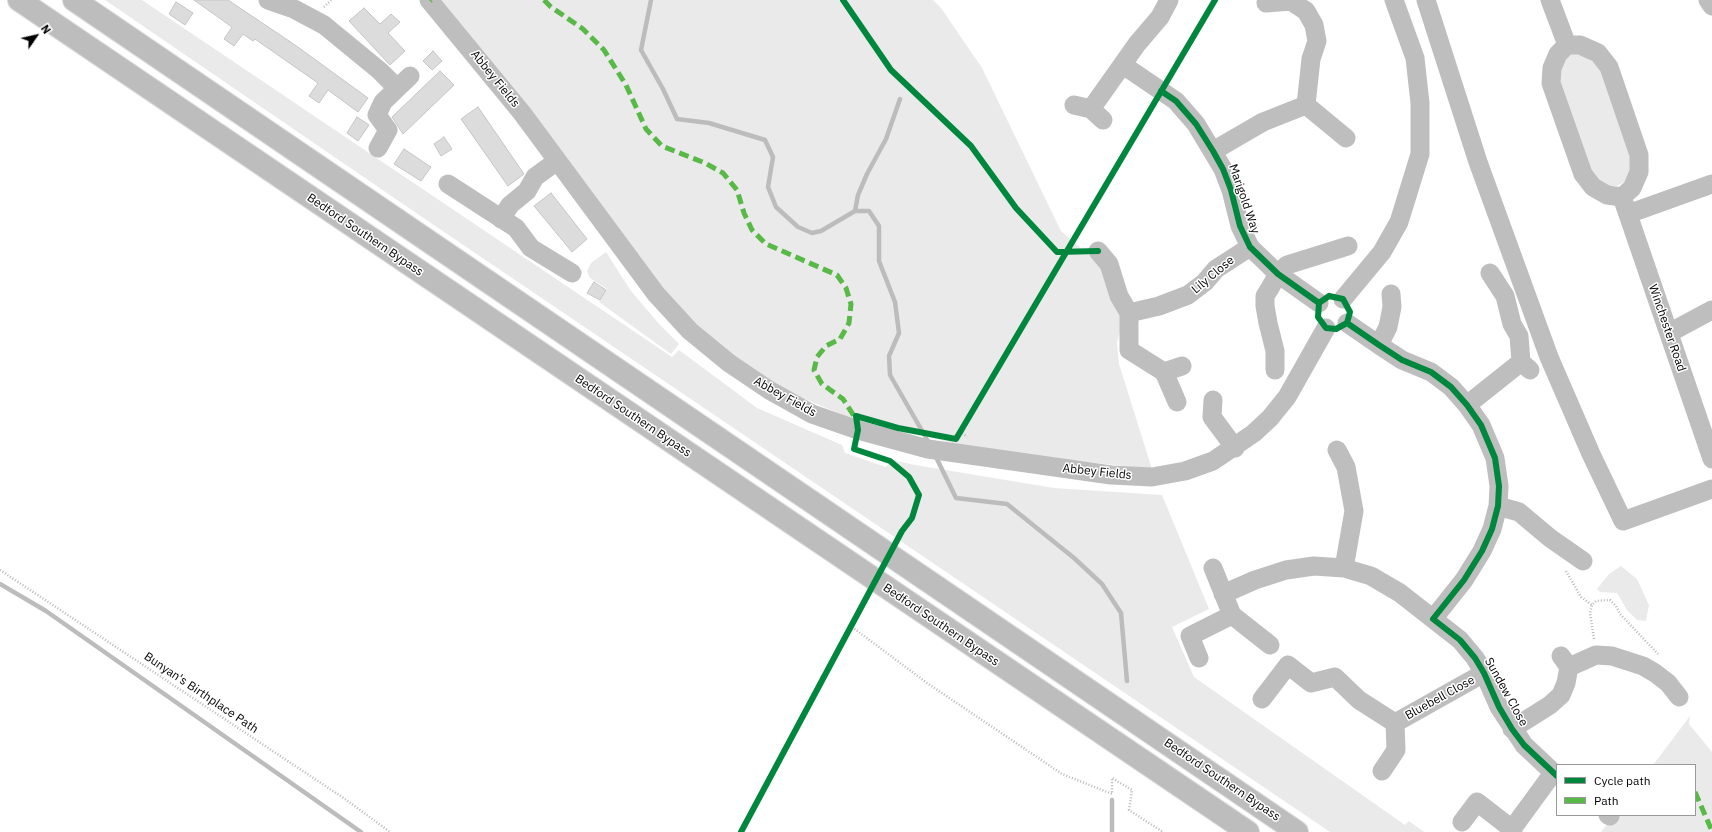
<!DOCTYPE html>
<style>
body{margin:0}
#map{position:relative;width:1712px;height:832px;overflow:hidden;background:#fff;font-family:"IBM Plex Sans",sans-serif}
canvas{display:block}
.legend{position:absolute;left:1556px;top:764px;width:140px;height:52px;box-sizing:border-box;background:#fff;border:1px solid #999;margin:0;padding:5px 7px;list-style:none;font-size:12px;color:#000}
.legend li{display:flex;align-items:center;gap:8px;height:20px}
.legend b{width:20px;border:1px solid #999}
.north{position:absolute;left:16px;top:16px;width:40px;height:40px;-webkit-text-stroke:3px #fff;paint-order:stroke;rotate:56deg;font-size:11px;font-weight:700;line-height:16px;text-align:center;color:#000}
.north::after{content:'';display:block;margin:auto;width:14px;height:18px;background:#000;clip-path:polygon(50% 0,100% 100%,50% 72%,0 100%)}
</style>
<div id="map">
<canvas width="1712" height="832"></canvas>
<ul class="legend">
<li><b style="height:5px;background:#00873e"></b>Cycle path</li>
<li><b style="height:5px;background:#58b947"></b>Path</li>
</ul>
<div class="north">N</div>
</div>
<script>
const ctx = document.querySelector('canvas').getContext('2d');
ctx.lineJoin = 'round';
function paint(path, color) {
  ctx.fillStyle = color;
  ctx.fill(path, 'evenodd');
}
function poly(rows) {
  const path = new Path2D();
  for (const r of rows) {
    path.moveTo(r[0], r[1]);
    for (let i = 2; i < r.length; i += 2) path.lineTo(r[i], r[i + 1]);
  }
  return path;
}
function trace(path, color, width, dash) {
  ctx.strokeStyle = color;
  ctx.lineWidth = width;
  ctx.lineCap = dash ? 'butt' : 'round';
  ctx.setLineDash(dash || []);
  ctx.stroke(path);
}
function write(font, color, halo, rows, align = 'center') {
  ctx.font = font + ' "IBM Plex Sans",sans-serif';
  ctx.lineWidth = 3;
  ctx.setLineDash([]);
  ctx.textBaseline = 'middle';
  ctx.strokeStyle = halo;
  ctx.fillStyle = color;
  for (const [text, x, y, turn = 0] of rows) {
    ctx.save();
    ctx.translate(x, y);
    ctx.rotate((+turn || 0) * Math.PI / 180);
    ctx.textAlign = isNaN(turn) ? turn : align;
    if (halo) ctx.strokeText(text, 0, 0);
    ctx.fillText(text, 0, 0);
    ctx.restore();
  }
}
paint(poly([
 [105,0,142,0,672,357,679,350,757,408,842,445,845,453,886,467,892,460,915,465,1054,488,1162,495,1209,609,1172,627,1194,677,1405,825,1409,821,1424,832,1330,832,422,217],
 [435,0,933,0,941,8,982,68,1061,231,1104,268,1124,316,1117,343,1119,364,1152,469,984,451,845,416,770,384,723,351,661,290],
 [1573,53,1583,54,1603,70,1632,156,1630,171,1624,182,1617,186,1605,186,1588,170,1560,92,1559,74,1563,59],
 [606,252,631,291,660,325,679,344,671,354,599,302,607,289,590,278,587,271,591,263],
 [1621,566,1637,579,1649,605,1646,621,1637,620,1627,610,1617,593,1600,592,1597,589,1609,574],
 [1690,716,1689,724,1712,752,1712,832,1601,832,1614,815,1695,815,1695,765,1653,765]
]), '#eaeaea');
trace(poly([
 [651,0,641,50,663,89,677,119,709,123,765,140,773,157,768,187,776,207,798,227,812,233,821,231,855,211,869,211,879,226,879,261,895,302,899,333,889,356,890,375,929,443],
 [855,211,858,195,867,174,886,139,900,99],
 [935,455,956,498,1007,504,1074,558,1102,584,1121,613,1127,681],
 [0,584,46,611,361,832],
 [1112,800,1112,832]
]), '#bcbcbc', 4.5);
const building = poly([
 [194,0,228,0,295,45,368,98,358,112,328,90,319,103,309,96,318,83,255,39,253,41,243,34,234,46,224,39,232,27,194,0],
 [176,2,193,13,185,25,169,14,176,2],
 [364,8,380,24,391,14,400,22,388,33,405,51,390,65,349,21,364,8],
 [433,51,442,61,432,70,423,61,433,51],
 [440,71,454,85,403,134,392,117,440,71],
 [478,107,524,174,508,186,461,119,478,107],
 [357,117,369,125,358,141,347,133,357,117],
 [444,137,452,149,441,156,434,144,444,137],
 [404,149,431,167,421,181,394,164,404,149],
 [551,193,587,239,572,252,534,206,551,193],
 [594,282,606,290,600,300,587,293,594,282]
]);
paint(building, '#dcdcdc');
trace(building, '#c5c5c5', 1);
const highway = poly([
 [19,0,1248,832],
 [74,0,1297,832]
]);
trace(highway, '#dbdbdb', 24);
trace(poly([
 [324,7,331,0],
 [960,431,967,437],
 [0,570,345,799,390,832],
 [1566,571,1581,597,1592,605],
 [852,627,927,683,1062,774,1112,794,1112,778,1132,790,1129,810,1163,832],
 [1594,639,1590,613,1592,605,1596,601,1610,600,1616,606,1620,614,1658,654]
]), '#b8b8b8', 2.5, [1, 2]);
trace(poly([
 [268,0,294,9,324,25,380,71,397,88],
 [429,0,522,113,656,294,690,331,729,363,769,390,812,414,858,430,928,449,1111,475,1152,477,1185,471,1213,461,1254,433,1270,418,1287,397,1326,328],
 [1426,0,1478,162,1549,357,1591,454,1623,521,1712,489],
 [1550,0,1567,45],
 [1708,0,1712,6],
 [1266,3,1291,1,1306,11,1314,25,1317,41,1311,59,1306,105],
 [1567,45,1580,45,1598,53,1609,67,1639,155,1639,172,1632,188,1622,197,1607,195,1593,187,1583,174,1551,83,1552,68,1558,54,1567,45],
 [1123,65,1176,101,1196,124,1223,169,1231,190,1240,226,1250,247,1278,274,1319,303],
 [1074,105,1091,109,1103,120],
 [1091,109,1137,44,1160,17,1169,0],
 [378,148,388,130,377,115,383,102,410,76],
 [1213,151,1263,122,1306,105,1346,138],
 [448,184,516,228,531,248,572,273],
 [1622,197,1712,459],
 [1628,214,1712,184],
 [501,219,510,205,527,191,535,177,557,161],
 [1098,251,1109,264,1119,296,1129,313,1159,306,1188,295,1205,282,1216,269,1250,247],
 [1490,273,1505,296,1512,324,1519,336,1521,362,1530,370],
 [1343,299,1382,252,1399,222,1420,154,1420,103,1415,58,1394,0],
 [1129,313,1129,350,1164,372,1177,402],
 [1347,323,1379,345,1402,360,1431,372,1451,387,1467,405,1481,425,1495,458,1499,486,1498,506,1492,529,1482,551,1464,580,1433,619],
 [1669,333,1712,310],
 [1379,345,1388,327,1392,307,1391,294],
 [1275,370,1275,351,1268,323,1265,306,1265,296,1270,288,1278,274,1287,265,1348,246],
 [1164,372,1182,366],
 [1213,400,1212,417,1235,448],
 [1467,405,1521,362],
 [1337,450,1346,467,1354,511,1344,568],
 [1498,506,1519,512,1550,538,1583,561],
 [1213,568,1232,615,1270,645],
 [1223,594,1255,580,1286,570,1314,566,1344,568,1371,576,1400,593,1460,640,1475,658,1484,673,1499,707,1524,745,1557,776],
 [1199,658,1190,636,1232,615],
 [1569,667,1596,655,1612,656,1643,666,1655,673,1668,683,1679,697],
 [1262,699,1288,665,1311,683,1335,677,1359,700,1395,723],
 [1395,723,1484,673],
 [1512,729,1550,705,1561,695,1566,683,1569,667,1561,656],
 [1382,771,1396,750,1395,723],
 [1608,815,1610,816],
 [1462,822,1477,802,1512,829,1513,832],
 [1512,829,1553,773]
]), '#bebebe', 19);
trace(highway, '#bdbdbd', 22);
trace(poly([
 [544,0,551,7,583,29,604,50,626,85,646,129,662,146,705,163,723,173,737,190,744,213,752,230,766,244,837,275,846,288,851,304,849,323,840,339,826,346,817,357,814,370,822,384,843,399,856,419],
 [430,1,431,0],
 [1695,792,1712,831]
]), '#58b947', 5, [10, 5]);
trace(poly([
 [843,0,891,70,971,146,1016,208,1057,252,1098,251],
 [1161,91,1176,101,1196,124,1213,151,1223,169,1231,190,1240,226,1250,247,1278,274,1319,303],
 [1329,296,1343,299,1350,312,1347,323,1336,329,1326,328,1318,317,1319,303,1329,296],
 [1347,323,1379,345,1402,360,1431,372,1451,387,1467,405,1481,425,1495,458,1499,486,1498,506,1492,529,1482,551,1464,580,1433,619,1460,640,1475,658,1484,673,1499,707,1512,729,1524,745,1557,776],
 [741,832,902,531,912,518,919,495,909,477,890,461,854,449,858,430,856,416,898,428,956,439,1215,0]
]), '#00873e', 6);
write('12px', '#000', '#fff', [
 ["Abbey Fields",495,79,51],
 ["Marigold Way",1244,199,71],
 ["Bedford Southern Bypass",365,235,34],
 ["Lily Close",1213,275,-40],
 ["Winchester Road",1667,328,71],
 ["Abbey Fields",785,397,29],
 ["Bedford Southern Bypass",633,416,34],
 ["Abbey Fields",1097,472,6],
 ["Bedford Southern Bypass",941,625,34],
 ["Sundew Close",1506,692,61],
 ["Bunyan's Birthplace Path",201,693,34],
 ["Bluebell Close",1440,698,-29],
 ["Bedford Southern Bypass",1222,780,34]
]);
</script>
